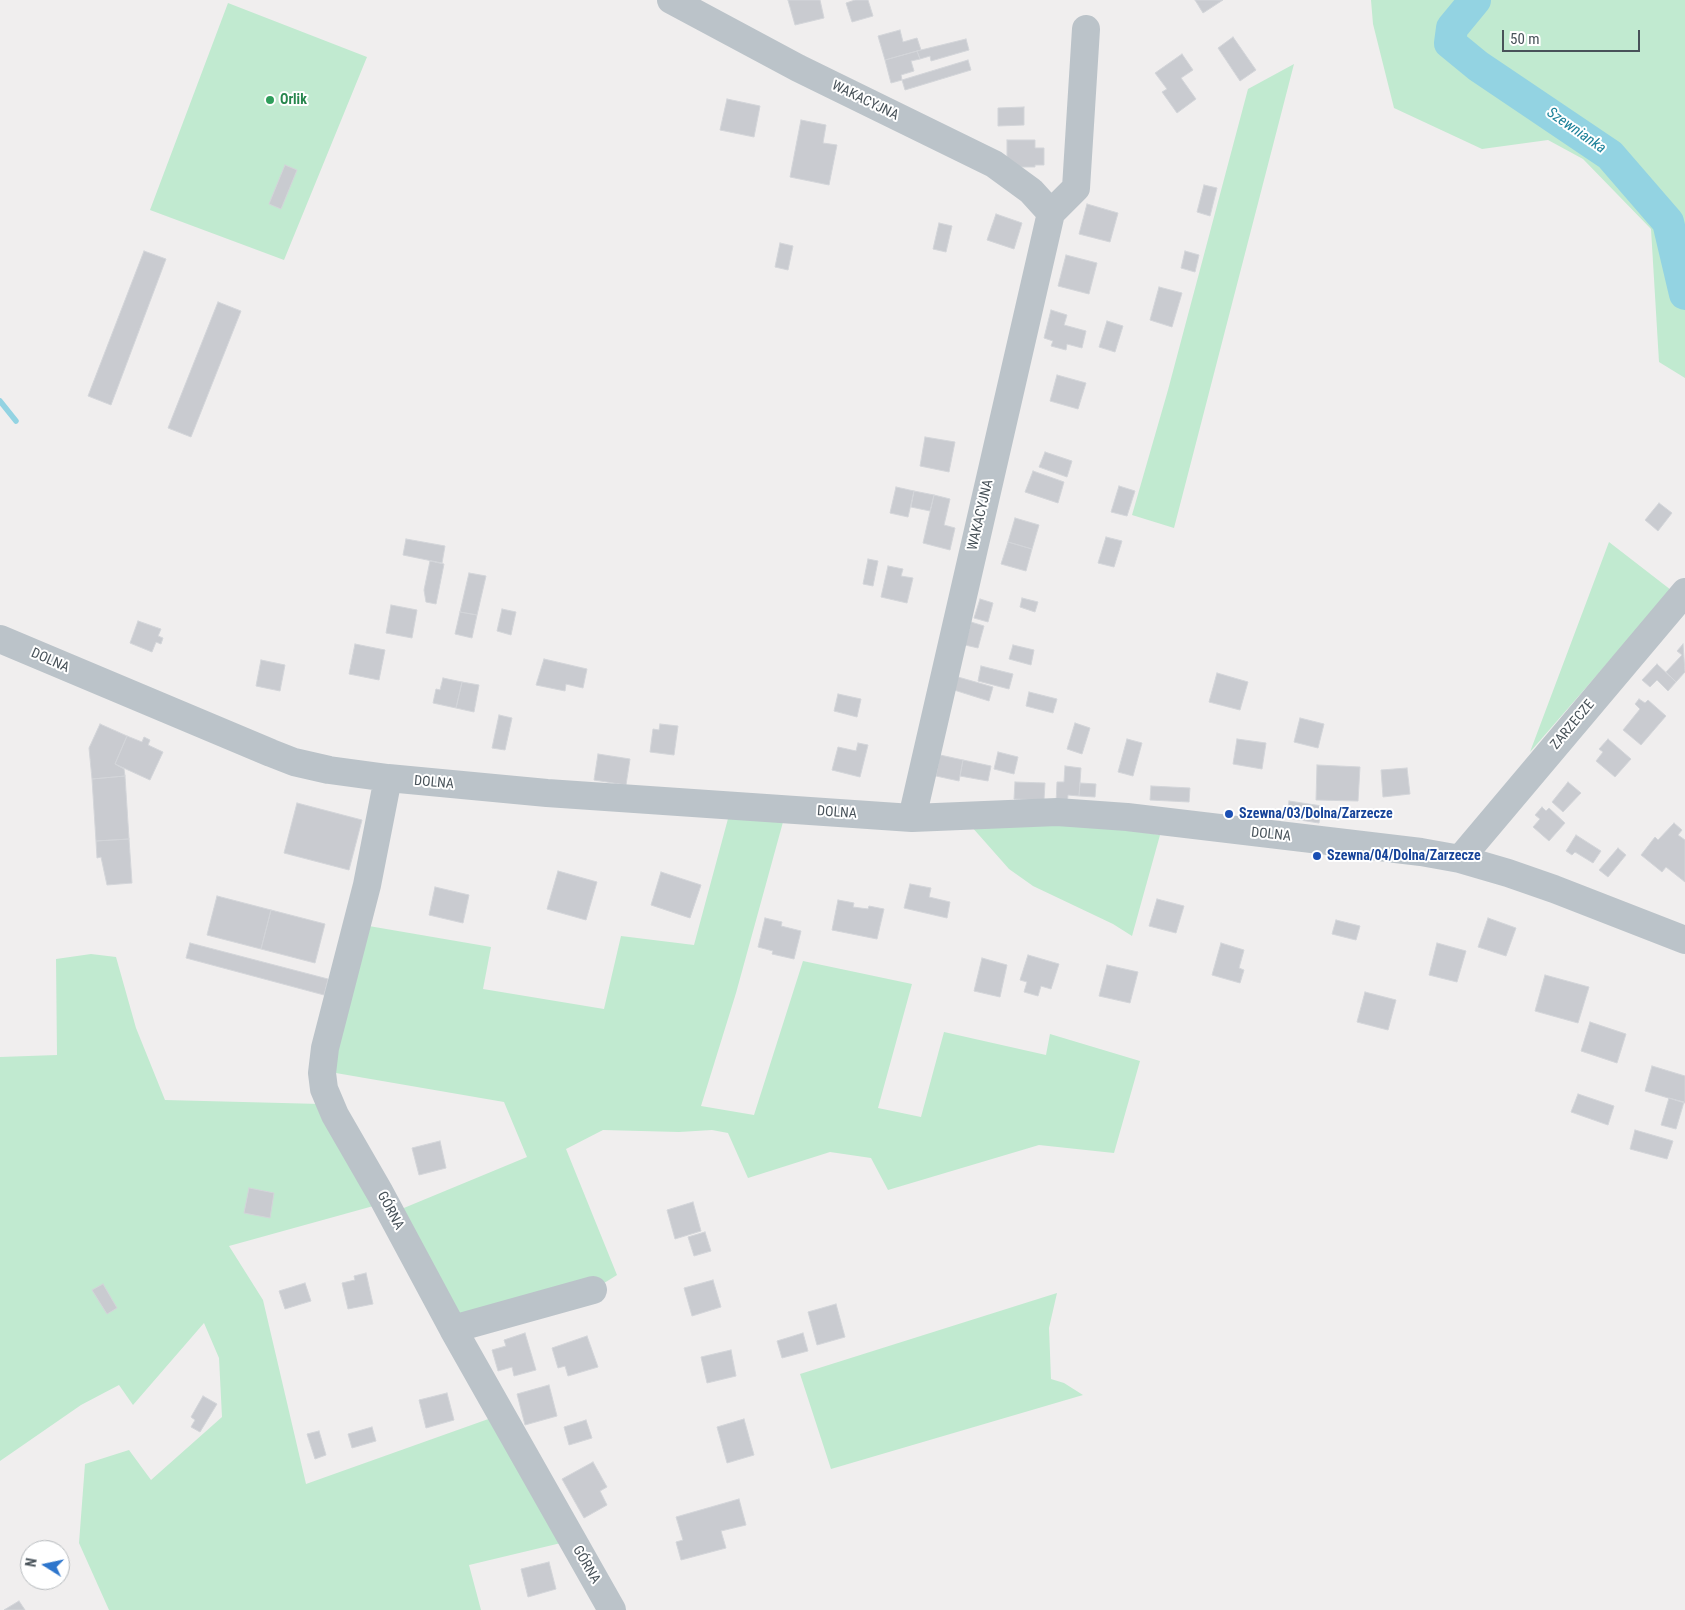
<!DOCTYPE html>
<meta charset="utf-8">
<style>
body{margin:0}
#map{position:relative;width:1685px;height:1610px;overflow:hidden;background:#f0eeee;font-family:"Roboto Condensed",sans-serif}
canvas{display:block}
.north{position:absolute;left:20px;top:1540px;width:50px;height:50px;box-sizing:border-box;background:#fff;border:1px solid #b6babd;border-radius:50%;rotate:280deg;font-size:14px;font-weight:700;line-height:20px;text-align:center;color:#485259}
.north::after{content:'';display:block;margin:auto;width:18px;height:22px;background:#2d75cc;clip-path:polygon(50% 0,100% 100%,50% 72%,0 100%)}
.scale{position:absolute;left:1502px;top:30px;width:138px;height:22px;box-sizing:border-box;border:2px solid #485259;border-top:0;padding-left:6px;font-size:15px;line-height:18px;white-space:nowrap;color:#485259;-webkit-text-stroke:4px #fff;paint-order:stroke}
</style>
<div id="map">
<canvas width="1685" height="1610"></canvas>
<div class="north">N</div>
<div class="scale">50 m</div>
</div>
<script>
const ctx = document.querySelector('canvas').getContext('2d');
ctx.lineJoin = 'round';
function paint(path, color) {
  ctx.fillStyle = color;
  ctx.fill(path, 'evenodd');
}
function poly(rows) {
  const path = new Path2D();
  for (const r of rows) {
    path.moveTo(r[0], r[1]);
    for (let i = 2; i < r.length; i += 2) path.lineTo(r[i], r[i + 1]);
  }
  return path;
}
function trace(path, color, width, dash) {
  ctx.strokeStyle = color;
  ctx.lineWidth = width;
  ctx.lineCap = dash ? 'butt' : 'round';
  ctx.setLineDash(dash || []);
  ctx.stroke(path);
}
function write(font, color, halo, rows, align = 'center') {
  ctx.font = font + ' "Roboto Condensed",sans-serif';
  ctx.lineWidth = 4;
  ctx.setLineDash([]);
  ctx.textBaseline = 'middle';
  ctx.strokeStyle = halo;
  ctx.fillStyle = color;
  for (const [text, x, y, turn = 0] of rows) {
    ctx.save();
    ctx.translate(x, y);
    ctx.rotate((+turn || 0) * Math.PI / 180);
    ctx.textAlign = isNaN(turn) ? turn : align;
    if (halo) ctx.strokeText(text, 0, 0);
    ctx.fillText(text, 0, 0);
    ctx.restore();
  }
}
paint(poly([
 [1371,0,1685,0,1685,378,1659,362,1651,229,1583,159,1548,140,1482,149,1394,108,1373,24],
 [228,3,367,57,284,260,150,210],
 [1294,64,1174,528,1132,515,1168,390,1248,89],
 [1609,542,1671,590,1530,752],
 [729,815,783,822,736,993,701,1106,754,1115,803,961,912,984,878,1108,921,1117,944,1032,1046,1055,1050,1034,1140,1061,1114,1153,1039,1145,888,1190,871,1158,830,1152,748,1178,728,1133,712,1130,679,1132,603,1130,566,1149,617,1275,593,1290,461,1327,399,1210,527,1157,504,1102,330,1072,363,925,491,947,483,989,604,1009,621,936,694,945],
 [1075,822,1160,835,1132,936,1113,924,1033,886,1009,869,971,826],
 [91,954,116,957,136,1028,165,1100,321,1104,377,1205,229,1246,263,1300,306,1484,494,1417,561,1543,469,1565,481,1610,109,1610,79,1543,85,1464,129,1450,151,1480,222,1417,219,1358,204,1323,133,1405,119,1385,81,1405,0,1461,0,1057,57,1055,56,959],
 [1057,1293,1049,1328,1051,1379,1064,1383,1083,1395,831,1469,800,1374]
]), '#c1ead0');
trace(poly([
 [0,401,16,421]
]), '#93d3e2', 5.5);
trace(poly([
 [1475,0,1452,28,1450,43,1478,66,1610,155,1668,222,1685,294]
]), '#93d3e2', 32);
const building = poly([
 [788,0,820,0,824,18,795,25,788,0],
 [855,0,868,0,873,16,852,22,846,3,855,0],
 [1195,0,1223,0,1203,13,1195,0],
 [900,30,903,42,917,38,921,50,885,60,878,36,900,30],
 [1233,37,1256,70,1240,81,1218,48,1233,37],
 [966,39,969,50,931,61,930,56,920,59,917,51,966,39],
 [917,51,920,59,911,61,914,71,901,75,902,80,891,83,885,60,917,51],
 [1182,54,1193,70,1181,78,1196,99,1177,113,1162,92,1167,89,1155,73,1182,54],
 [968,60,971,70,905,90,902,80,968,60],
 [727,99,760,106,754,137,720,130,727,99],
 [1024,107,1024,125,998,126,998,108,1024,107],
 [801,120,826,125,823,143,837,145,829,185,790,177,801,120],
 [1007,140,1035,140,1035,148,1044,148,1044,165,1035,165,1035,167,1007,167,1007,140],
 [285,165,297,170,281,209,269,204,285,165],
 [1204,185,1217,188,1210,216,1197,212,1204,185],
 [1087,204,1118,213,1110,242,1079,234,1087,204],
 [996,214,1022,223,1014,249,987,240,996,214],
 [939,223,952,226,946,252,933,249,939,223],
 [780,243,793,246,788,270,775,267,780,243],
 [144,251,166,259,111,405,88,396,144,251],
 [1185,251,1199,255,1195,272,1181,268,1185,251],
 [1066,255,1097,263,1089,294,1058,286,1066,255],
 [1159,287,1182,293,1172,327,1150,320,1159,287],
 [218,302,241,311,191,437,168,428,218,302],
 [1051,310,1067,315,1064,325,1086,331,1082,348,1067,344,1066,350,1051,346,1053,341,1044,338,1051,310],
 [1107,321,1123,326,1115,352,1099,347,1107,321],
 [1057,375,1086,383,1078,409,1050,401,1057,375],
 [925,437,955,442,949,472,920,466,925,437],
 [1045,452,1072,461,1067,477,1039,467,1045,452],
 [1033,471,1064,482,1058,503,1025,492,1033,471],
 [1119,486,1135,491,1127,516,1111,512,1119,486],
 [896,487,914,491,908,517,890,513,896,487],
 [914,491,934,495,930,511,911,507,914,491],
 [934,495,950,499,944,525,955,528,950,550,923,543,934,495],
 [1659,503,1672,513,1658,531,1645,520,1659,503],
 [1015,518,1039,525,1032,549,1008,542,1015,518],
 [1106,537,1122,541,1114,567,1098,563,1106,537],
 [406,539,445,546,442,563,403,555,406,539],
 [1008,542,1032,549,1026,571,1001,564,1008,542],
 [868,559,878,561,873,586,863,584,868,559],
 [430,561,444,564,436,604,426,602,424,590,430,561],
 [888,566,903,569,901,576,913,578,907,603,881,597,888,566],
 [469,573,486,576,477,615,460,612,469,573],
 [1022,598,1038,602,1035,612,1020,607,1022,598],
 [980,599,993,603,988,622,974,618,980,599],
 [391,605,417,610,412,638,386,633,391,605],
 [502,609,516,612,511,635,497,631,502,609],
 [460,612,477,615,472,638,455,634,460,612],
 [138,621,161,629,158,636,163,638,161,644,156,642,152,652,130,643,138,621],
 [971,622,984,626,978,648,965,645,971,622],
 [355,644,385,650,379,680,349,674,355,644],
 [1683,644,1685,672,1676,682,1666,672,1682,655,1677,651,1683,644],
 [1013,645,1034,650,1031,665,1009,659,1013,645],
 [544,659,587,669,583,688,566,684,565,691,536,685,544,659],
 [261,660,285,665,280,691,256,686,261,660],
 [1657,664,1676,682,1668,691,1657,680,1650,687,1642,680,1657,664],
 [981,666,1013,674,1009,689,978,681,981,666],
 [1217,673,1248,682,1240,710,1209,702,1217,673],
 [958,677,993,687,989,701,954,690,958,677],
 [443,678,462,682,456,708,433,703,436,689,440,690,443,678],
 [462,682,479,685,474,712,456,708,462,682],
 [1029,692,1057,699,1053,713,1026,706,1029,692],
 [838,694,861,699,857,717,834,711,838,694],
 [1639,699,1645,703,1648,700,1666,716,1641,745,1623,730,1640,709,1635,704,1639,699],
 [499,715,512,718,505,750,492,748,499,715],
 [1300,718,1324,724,1318,748,1294,742,1300,718],
 [1075,723,1090,728,1082,754,1067,749,1075,723],
 [100,724,127,736,115,764,124,769,125,776,92,779,89,748,100,724],
 [660,724,678,726,674,755,650,752,653,729,659,730,660,724],
 [127,736,142,742,144,737,150,740,148,745,163,752,150,780,115,764,127,736],
 [1127,739,1142,743,1133,776,1118,772,1127,739],
 [1237,739,1266,743,1262,769,1233,764,1237,739],
 [1608,739,1631,759,1615,777,1596,761,1603,752,1599,749,1608,739],
 [858,743,868,745,860,777,832,770,838,747,856,751,858,743],
 [998,752,1018,757,1014,774,994,769,998,752],
 [598,754,630,759,626,785,594,780,598,754],
 [940,755,963,760,959,781,936,776,940,755],
 [963,760,991,766,988,781,960,776,963,760],
 [1317,765,1360,767,1358,801,1316,800,1317,765],
 [1065,766,1081,768,1079,796,1068,795,1067,805,1056,804,1057,782,1064,782,1065,766],
 [1407,768,1410,794,1383,797,1381,770,1407,768],
 [125,776,129,839,96,841,92,779,125,776],
 [1015,782,1045,783,1044,800,1014,799,1015,782],
 [1568,782,1581,793,1563,812,1552,802,1568,782],
 [1080,783,1096,784,1095,797,1079,796,1080,783],
 [1151,786,1190,788,1189,802,1150,800,1151,786],
 [1289,801,1322,806,1319,823,1287,818,1289,801],
 [297,803,362,820,349,870,284,853,297,803],
 [1542,807,1546,811,1549,808,1565,823,1549,841,1533,827,1540,819,1535,815,1542,807],
 [1674,823,1682,830,1678,835,1685,840,1685,882,1666,867,1662,872,1641,855,1655,837,1658,840,1674,823],
 [1576,835,1601,851,1593,863,1575,852,1572,855,1566,851,1576,835],
 [129,839,132,883,107,885,101,857,97,858,96,841,129,839],
 [1618,848,1626,855,1608,877,1599,870,1618,848],
 [558,871,597,882,586,920,547,909,558,871],
 [661,872,701,885,690,918,651,905,661,872],
 [910,884,931,888,929,897,950,902,947,918,904,908,910,884],
 [435,887,469,895,463,923,429,915,435,887],
 [217,896,271,910,261,949,207,935,217,896],
 [1157,899,1184,906,1176,933,1149,926,1157,899],
 [838,900,854,903,853,907,868,909,869,906,884,909,877,939,832,930,838,900],
 [271,910,325,924,315,963,261,949,271,910],
 [765,918,782,922,781,926,801,931,794,959,772,954,773,951,758,947,765,918],
 [1488,918,1516,928,1506,956,1478,947,1488,918],
 [1336,920,1360,926,1356,940,1332,934,1336,920],
 [190,943,328,979,324,995,186,958,190,943],
 [1221,943,1244,950,1239,968,1244,970,1240,983,1212,975,1221,943],
 [1437,943,1466,951,1457,982,1429,975,1437,943],
 [1028,955,1059,964,1051,989,1041,986,1038,996,1024,992,1027,982,1020,980,1028,955],
 [982,958,1007,965,1000,997,974,991,982,958],
 [1107,965,1138,972,1130,1003,1099,996,1107,965],
 [1545,975,1589,987,1578,1023,1535,1011,1545,975],
 [1365,992,1396,1000,1388,1030,1357,1022,1365,992],
 [1590,1022,1626,1034,1617,1063,1581,1051,1590,1022],
 [1652,1066,1685,1076,1685,1103,1645,1091,1652,1066],
 [1578,1094,1614,1106,1608,1125,1571,1112,1578,1094],
 [1669,1098,1684,1102,1676,1129,1661,1125,1669,1098],
 [1635,1130,1673,1141,1667,1159,1630,1149,1635,1130],
 [440,1141,446,1168,419,1175,412,1148,440,1141],
 [249,1188,274,1193,270,1218,244,1213,249,1188],
 [693,1202,701,1231,675,1239,667,1210,693,1202],
 [705,1232,711,1251,694,1256,688,1237,705,1232],
 [366,1273,373,1304,348,1309,342,1283,355,1280,354,1276,366,1273],
 [713,1280,721,1307,692,1316,684,1288,713,1280],
 [305,1283,311,1301,285,1309,279,1291,305,1283],
 [103,1284,117,1308,107,1314,92,1290,103,1284],
 [836,1304,845,1337,817,1345,808,1312,836,1304],
 [525,1333,536,1370,514,1376,512,1367,498,1371,492,1350,506,1346,504,1340,525,1333],
 [803,1333,808,1351,782,1358,777,1341,803,1333],
 [587,1336,598,1367,568,1376,565,1366,558,1368,552,1348,587,1336],
 [731,1350,736,1376,707,1383,701,1357,731,1350],
 [549,1385,557,1416,525,1425,517,1394,549,1385],
 [447,1393,454,1420,426,1428,419,1400,447,1393],
 [203,1396,217,1404,200,1432,191,1427,195,1420,191,1417,203,1396],
 [744,1419,754,1455,727,1463,717,1427,744,1419],
 [586,1420,592,1438,569,1445,564,1427,586,1420],
 [372,1427,376,1441,352,1448,348,1434,372,1427],
 [319,1431,326,1455,315,1459,307,1434,319,1431],
 [593,1462,607,1487,600,1491,607,1505,584,1518,562,1479,593,1462],
 [739,1499,746,1525,721,1531,726,1548,681,1560,676,1542,683,1540,676,1517,739,1499],
 [549,1562,556,1589,528,1597,521,1569,549,1562],
 [19,1601,25,1610,4,1610,19,1601]
]);
paint(building, '#c9cbd0');
trace(building, '#d3d5d9', 1);
trace(poly([
 [671,0,798,68,994,164,1031,191,1051,213,912,818],
 [1051,213,1076,188,1086,29],
 [0,639,271,753,294,762,329,770,388,778,547,793,912,818,1057,812,1127,817,1421,852,1460,859,1508,873,1554,889,1685,940],
 [388,778,367,885,325,1048,322,1073,324,1089,335,1115,380,1193,453,1329,612,1610],
 [1460,859,1685,592],
 [453,1329,593,1290]
]), '#bbc3c9', 28);
for (const [x, y, r, color] of [
 [270,100,5,"#2e9e5b"],
 [1229,814,5,"#1a4fb4"],
 [1317,856,5,"#1a4fb4"]
]) {
  const dot = new Path2D();
  dot.arc(x, y, r, 0, 2 * Math.PI);
  ctx.fillStyle = color;
  ctx.fill(dot);
  trace(dot, '#fff', 2);
}
write('bold 14px', '#27864d', '#fff', [
 ["Orlik",280,100]
], 'left');
write('14px', '#485259', '#fff', [
 ["WAKACYJNA",865,101,26],
 ["WAKACYJNA",981,515,-77],
 ["DOLNA",50,661,24],
 ["ZARZECZE",1573,725,-50],
 ["DOLNA",434,783,5],
 ["DOLNA",837,813,4],
 ["DOLNA",1271,835,6],
 ["GÓRNA",390,1211,62],
 ["GÓRNA",586,1565,60]
]);
write('bold 14px', '#164399', '#fff', [
 ["Szewna/03/Dolna/Zarzecze",1239,814],
 ["Szewna/04/Dolna/Zarzecze",1327,856]
], 'left');
write('italic 15px', '#1c8199', '#fff', [
 ["Szewnianka",1576,131,35]
]);
</script>
